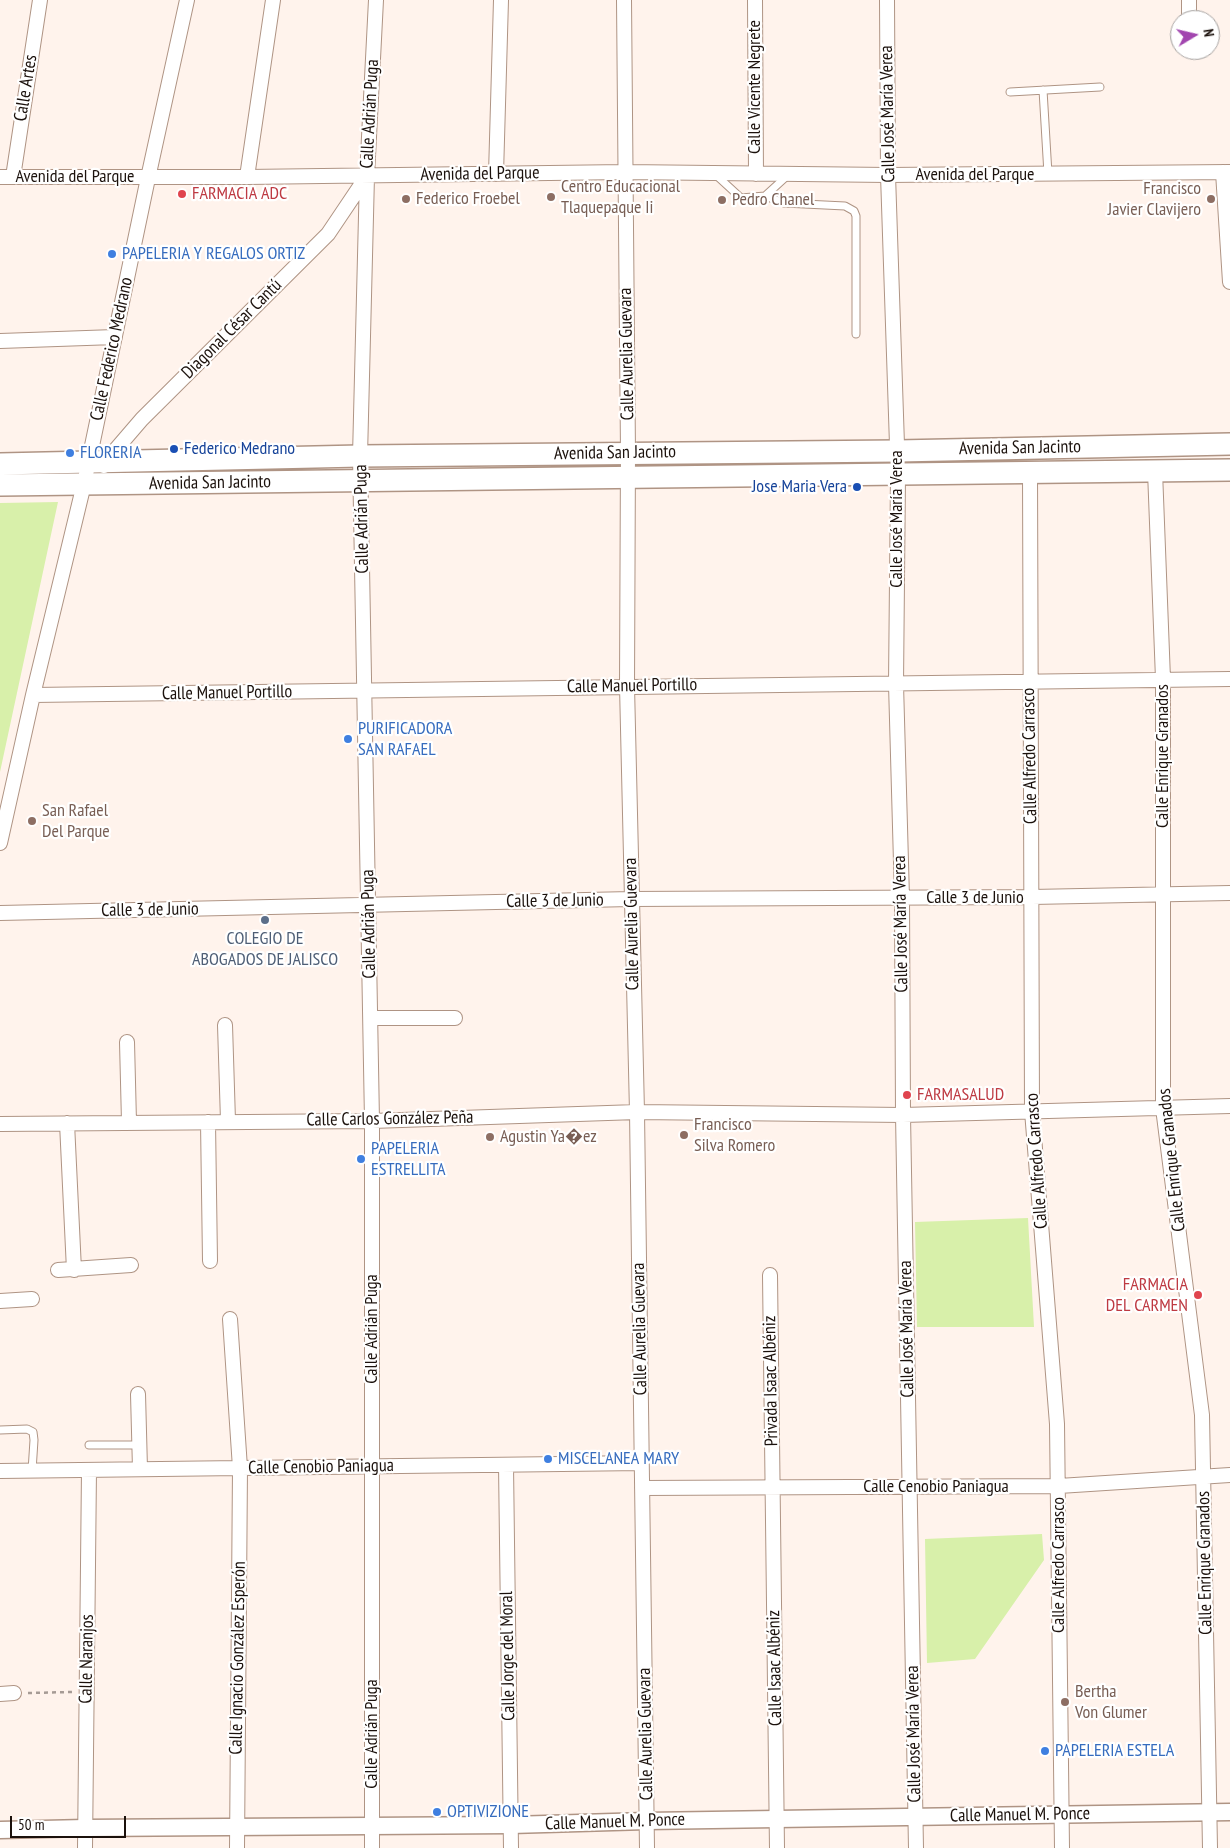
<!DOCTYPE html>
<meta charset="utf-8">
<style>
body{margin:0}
#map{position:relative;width:1230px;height:1848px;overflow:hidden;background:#fff3ec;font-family:"PT Sans Narrow",sans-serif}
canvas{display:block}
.north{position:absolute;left:1170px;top:10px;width:50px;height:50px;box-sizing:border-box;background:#fff;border:1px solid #a4a09e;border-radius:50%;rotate:81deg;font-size:14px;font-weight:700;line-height:20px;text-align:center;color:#1b110c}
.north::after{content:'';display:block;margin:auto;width:18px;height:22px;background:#a246af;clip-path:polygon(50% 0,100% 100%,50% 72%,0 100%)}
.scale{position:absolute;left:10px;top:1816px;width:116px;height:22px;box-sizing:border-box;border:2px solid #1b110c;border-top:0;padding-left:6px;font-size:15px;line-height:18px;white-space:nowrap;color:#1b110c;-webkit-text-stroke:4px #fff;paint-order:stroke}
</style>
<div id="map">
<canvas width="1230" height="1848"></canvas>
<div class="north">N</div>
<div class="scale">50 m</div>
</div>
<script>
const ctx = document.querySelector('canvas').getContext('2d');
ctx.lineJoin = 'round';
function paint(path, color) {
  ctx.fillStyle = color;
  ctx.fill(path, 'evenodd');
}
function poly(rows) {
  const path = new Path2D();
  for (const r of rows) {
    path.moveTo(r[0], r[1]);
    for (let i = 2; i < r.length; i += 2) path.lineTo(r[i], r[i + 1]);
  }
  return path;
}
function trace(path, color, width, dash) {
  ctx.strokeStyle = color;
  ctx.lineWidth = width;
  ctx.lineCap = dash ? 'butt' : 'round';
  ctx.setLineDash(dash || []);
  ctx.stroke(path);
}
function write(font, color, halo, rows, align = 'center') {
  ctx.font = font + ' "PT Sans Narrow",sans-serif';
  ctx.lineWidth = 4.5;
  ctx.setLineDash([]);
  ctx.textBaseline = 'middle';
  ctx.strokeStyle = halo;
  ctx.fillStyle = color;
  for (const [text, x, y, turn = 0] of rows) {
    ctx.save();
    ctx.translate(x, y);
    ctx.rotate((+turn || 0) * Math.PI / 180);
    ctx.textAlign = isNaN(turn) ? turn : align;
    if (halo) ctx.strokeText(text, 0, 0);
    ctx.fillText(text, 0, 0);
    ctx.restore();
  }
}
paint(poly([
 [58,502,0,772,0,503],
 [1028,1218,1034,1327,917,1327,915,1222],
 [1042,1534,1044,1560,975,1659,927,1663,925,1539]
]), '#d8f0aa');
const service = poly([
 [1043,90,1048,174],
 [1010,92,1100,87],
 [716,175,741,198,765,196,788,175],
 [765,196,784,203,845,206,854,211,856,216,856,334],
 [0,1430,27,1429,33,1432,34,1440,32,1471],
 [89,1445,140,1445]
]);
const minor = poly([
 [624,0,628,452,627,686,637,1112,647,1848],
 [755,0,756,174],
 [887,0,888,175,898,475,896,684,902,898,903,1115,916,1848],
 [1189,20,1189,0],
 [1223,172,1230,282],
 [496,174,501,0],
 [0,177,247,177,625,172,888,175,1230,172],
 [13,177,40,0],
 [247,177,273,0],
 [0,341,115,337],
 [104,466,105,462,142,419,328,234,367,176],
 [1155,471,1163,679,1163,1108,1202,1415,1210,1848],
 [1030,473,1032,1111,1057,1424,1062,1848],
 [33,695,1230,679],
 [0,843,33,695,84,484,148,178,187,0],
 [0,913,631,899,1032,897,1230,893],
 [371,1018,455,1018],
 [225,1025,228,1121],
 [127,1042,129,1122],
 [208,1122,210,1261],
 [67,1123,74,1270],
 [0,1124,372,1121,637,1112,903,1115,1230,1106],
 [58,1270,131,1265],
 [770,1275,777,1848],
 [0,1301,32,1299],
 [230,1319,240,1468,237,1848],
 [138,1394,140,1469],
 [506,1465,511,1848],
 [0,1471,642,1463],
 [642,1488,1059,1486,1230,1475],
 [0,1694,14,1693],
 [85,1848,89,1470],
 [372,1848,372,1121,360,456,367,176,376,0]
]);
const tertiary = poly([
 [0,1830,85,1828,511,1825,647,1821,1230,1812]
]);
const primary = poly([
 [0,464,360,456,898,451,1230,444],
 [0,485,1230,470]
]);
trace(service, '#af9484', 9);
trace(minor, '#af9484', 16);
trace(tertiary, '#af9484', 19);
trace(primary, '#af9484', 24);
trace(poly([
 [28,1693,72,1692]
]), '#a69b95', 2.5, [4, 4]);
trace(service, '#fff', 7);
trace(minor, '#fff', 14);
trace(tertiary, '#fff', 16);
trace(primary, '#fff', 21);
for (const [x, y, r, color] of [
 [182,194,5,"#e0444e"],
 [551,197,5,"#8d6e63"],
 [406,199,5,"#8d6e63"],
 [1211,199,5,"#8d6e63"],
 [722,200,5,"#8d6e63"],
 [112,254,5,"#3f7fe0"],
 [174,449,5,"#1a4fb4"],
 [70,453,5,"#3f7fe0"],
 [857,487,5,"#1a4fb4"],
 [348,739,5,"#3f7fe0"],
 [32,821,5,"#8d6e63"],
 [265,920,5,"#5c6f8a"],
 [907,1095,5,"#e0444e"],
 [684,1135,5,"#8d6e63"],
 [490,1137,5,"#8d6e63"],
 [361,1159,5,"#3f7fe0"],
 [1198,1295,5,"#e0444e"],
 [548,1459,5,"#3f7fe0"],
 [1065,1702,5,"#8d6e63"],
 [1045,1751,5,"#3f7fe0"],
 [437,1812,5,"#3f7fe0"]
]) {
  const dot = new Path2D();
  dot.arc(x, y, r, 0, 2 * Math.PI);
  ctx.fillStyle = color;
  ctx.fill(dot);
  trace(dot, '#fff', 2);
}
write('18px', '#1b110c', '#fff', [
 ["Calle Vicente Negrete",755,87,-90],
 ["Calle Artes",26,88,-81],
 ["Calle Adrián Puga",370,114,-87],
 ["Calle José María Verea",888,114,-91],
 ["Avenida del Parque",480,174,-1],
 ["Avenida del Parque",975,175],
 ["Avenida del Parque",75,177],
 ["Diagonal César Cantú",232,329,-45],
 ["Calle Federico Medrano",112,349,-78],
 ["Calle Aurelia Guevara",627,354,-91],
 ["Avenida San Jacinto",1020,448,-1],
 ["Avenida San Jacinto",615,453,-1],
 ["Avenida San Jacinto",210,483,-1],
 ["Calle Adrián Puga",362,519,-91],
 ["Calle José María Verea",897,519,-90],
 ["Calle Manuel Portillo",632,686,-1],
 ["Calle Manuel Portillo",227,693,-1],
 ["Calle Alfredo Carrasco",1030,756,-91],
 ["Calle Enrique Granados",1163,756,-90],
 ["Calle 3 de Junio",975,898],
 ["Calle 3 de Junio",555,901,-1],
 ["Calle 3 de Junio",150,910,-1],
 ["Calle Adrián Puga",369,924,-91],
 ["Calle Aurelia Guevara",632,924,-91],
 ["Calle José María Verea",901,924,-91],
 ["Calle Carlos González Peña",390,1119,-1],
 ["Calle Enrique Granados",1172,1160,-96],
 ["Calle Alfredo Carrasco",1037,1161,-94],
 ["Calle Adrián Puga",372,1329,-90],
 ["Calle Aurelia Guevara",640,1329,-91],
 ["Calle José María Verea",907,1329,-91],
 ["Privada Isaac Albéniz",771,1381,-91],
 ["Calle Cenobio Paniagua",321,1467,-1],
 ["Calle Cenobio Paniagua",936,1487],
 ["Calle Enrique Granados",1205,1563,-91],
 ["Calle Alfredo Carrasco",1059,1565,-90],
 ["Calle Jorge del Moral",508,1656,-91],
 ["Calle Ignacio González Esperón",238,1658,-89],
 ["Calle Naranjos",87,1659,-89],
 ["Calle Isaac Albéniz",775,1668,-91],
 ["Calle Adrián Puga",372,1734,-90],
 ["Calle Aurelia Guevara",646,1734,-91],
 ["Calle José María Verea",914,1734,-91],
 ["Calle Manuel M. Ponce",1020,1815,-1],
 ["Calle Manuel M. Ponce",615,1822,-2]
]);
write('18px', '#785e54', '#fff', [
 ["Centro Educacional",561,187],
 ["Tlaquepaque Ii",561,208],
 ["Francisco",1201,189,"right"],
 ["Javier Clavijero",1201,210,"right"],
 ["Federico Froebel",416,199],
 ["Pedro Chanel",732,200],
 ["San Rafael",42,811],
 ["Del Parque",42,832],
 ["Francisco",694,1125],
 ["Silva Romero",694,1146],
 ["Agustin Ya�ez",500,1137],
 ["Bertha",1075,1692],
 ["Von Glumer",1075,1713]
], 'left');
write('18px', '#be3a42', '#fff', [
 ["FARMACIA ADC",192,194],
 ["FARMASALUD",917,1095],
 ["FARMACIA",1188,1285,"right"],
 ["DEL CARMEN",1188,1306,"right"]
], 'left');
write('18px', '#366cbe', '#fff', [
 ["PAPELERIA Y REGALOS ORTIZ",122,254],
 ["FLORERIA",80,453],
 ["PURIFICADORA",358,729],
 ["SAN RAFAEL",358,750],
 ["PAPELERIA",371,1149],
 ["ESTRELLITA",371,1170],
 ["MISCELANEA MARY",558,1459],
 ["PAPELERIA ESTELA",1055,1751],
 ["OPTIVIZIONE",447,1812]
], 'left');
write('18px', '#164399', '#fff', [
 ["Federico Medrano",184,449],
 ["Jose Maria Vera",847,487,"right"]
], 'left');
write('18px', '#4e5e75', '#fff', [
 ["COLEGIO DE",265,939],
 ["ABOGADOS DE JALISCO",265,960]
]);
</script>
